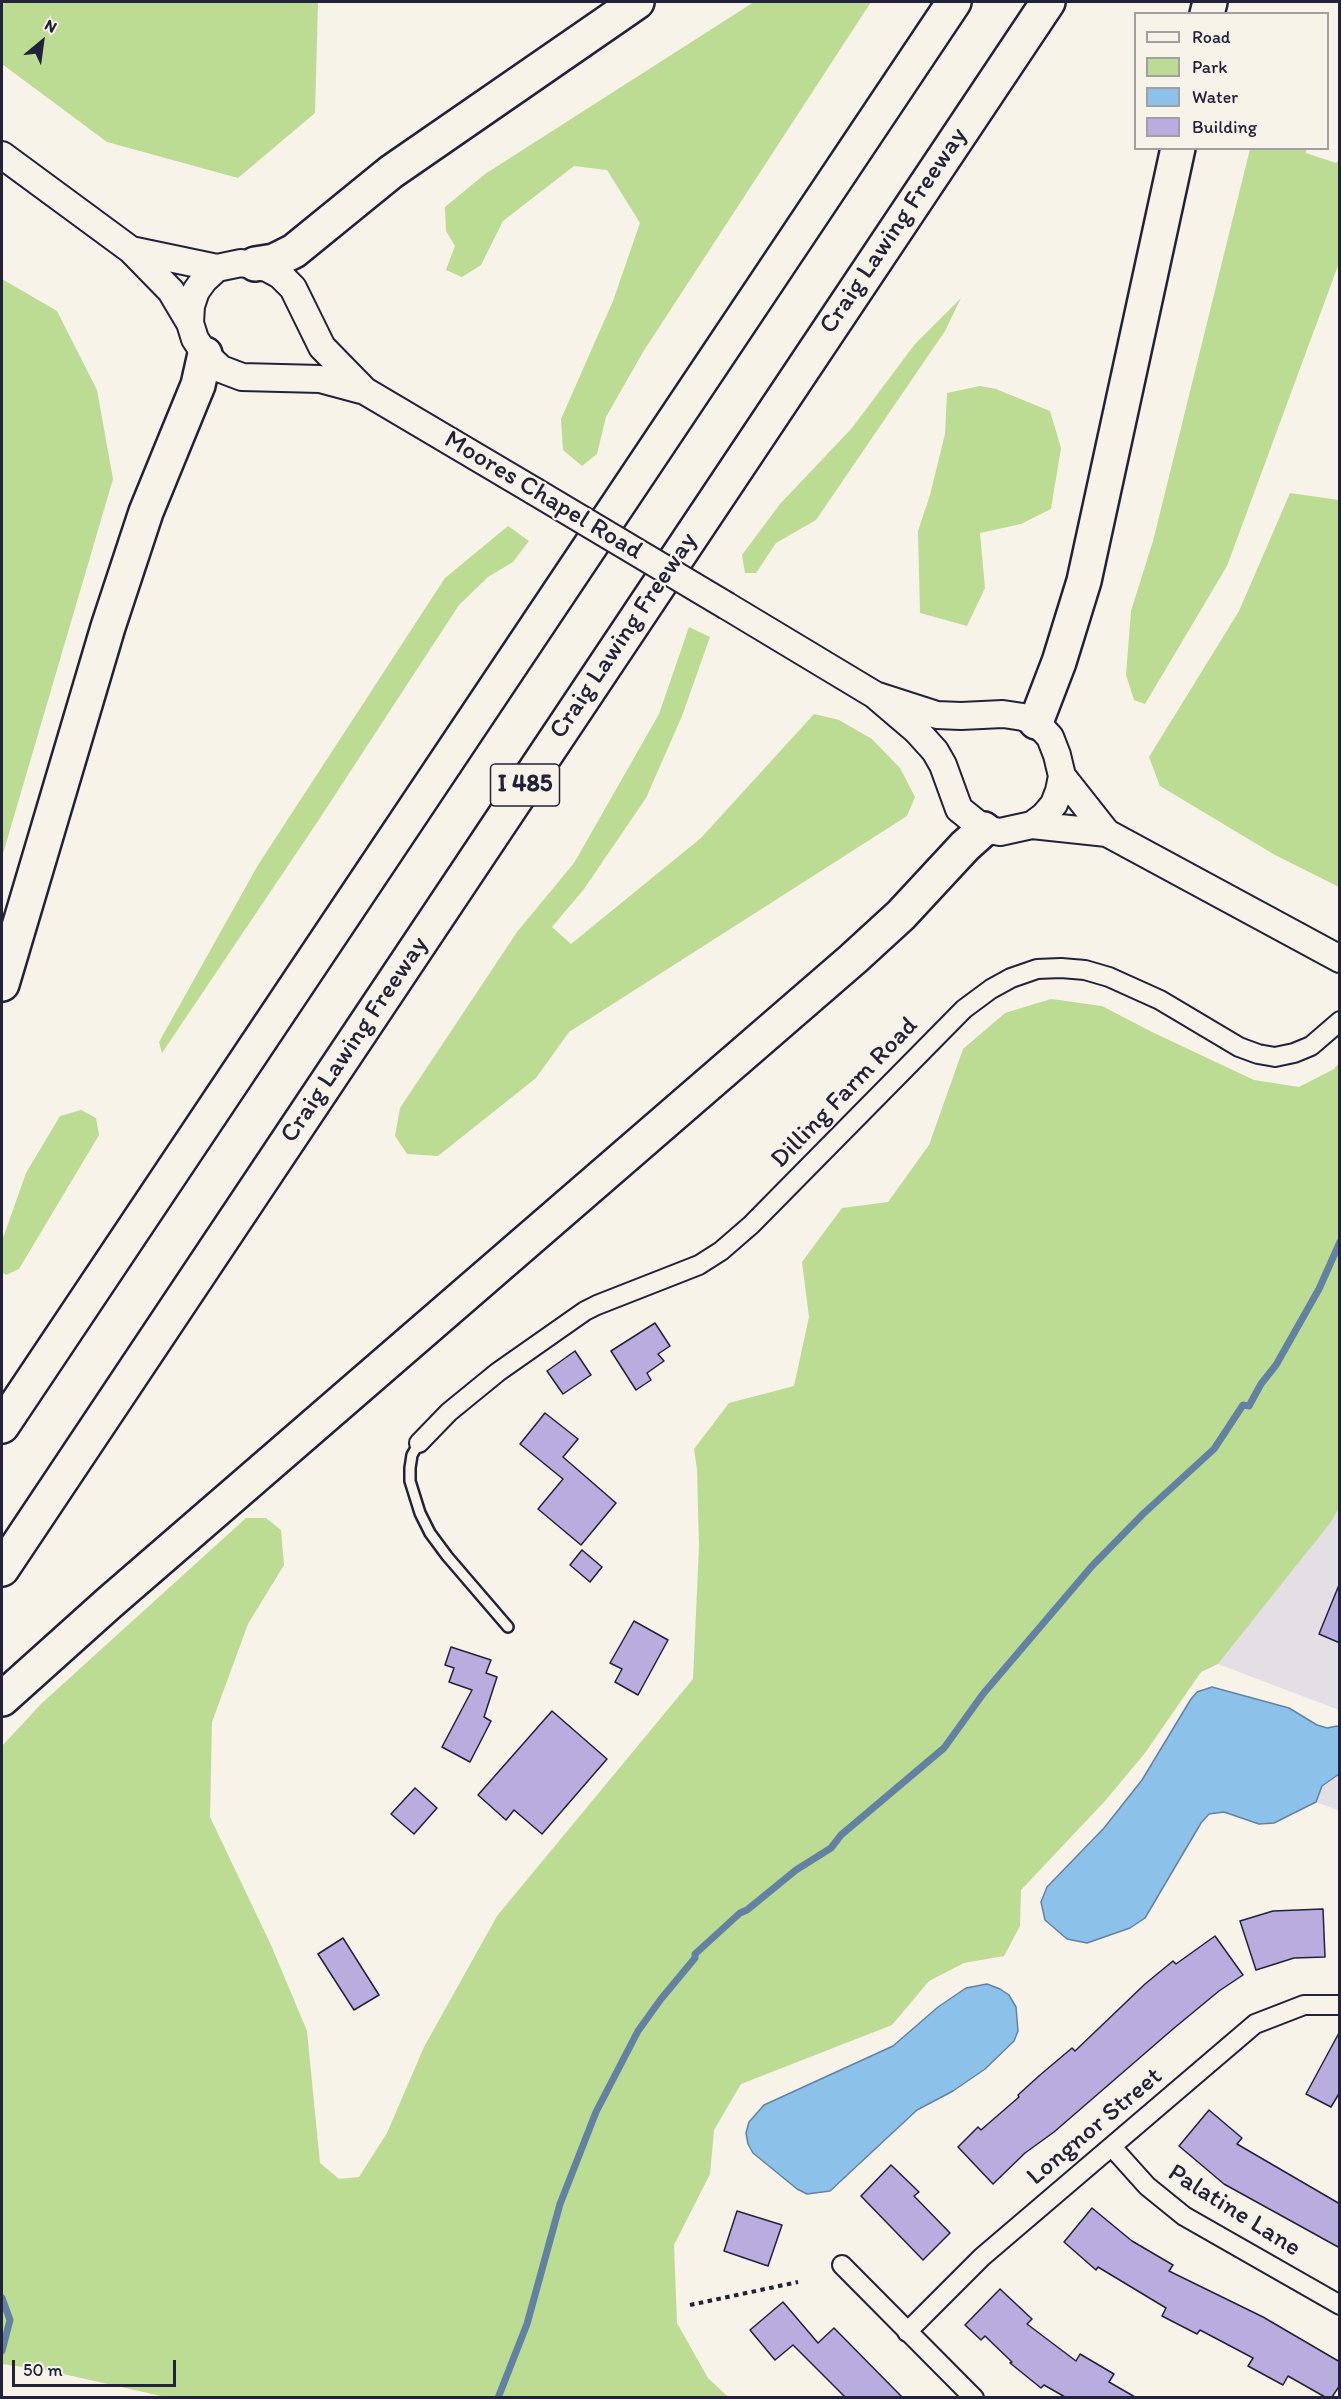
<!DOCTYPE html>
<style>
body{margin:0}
#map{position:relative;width:1341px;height:2399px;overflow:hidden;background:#f7f3e8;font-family:Itim,sans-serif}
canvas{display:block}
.frame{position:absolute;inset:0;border:3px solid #22223b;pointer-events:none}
.legend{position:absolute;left:1134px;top:12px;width:195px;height:138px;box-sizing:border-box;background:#f7f3e8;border:2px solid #a29fa3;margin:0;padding:8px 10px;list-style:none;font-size:18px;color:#22223b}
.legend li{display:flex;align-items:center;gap:12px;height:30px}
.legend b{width:30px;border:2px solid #a29fa3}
.north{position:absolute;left:12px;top:12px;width:60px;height:60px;-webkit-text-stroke:4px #f7f3e8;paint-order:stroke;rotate:29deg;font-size:16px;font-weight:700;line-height:24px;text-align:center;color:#22223b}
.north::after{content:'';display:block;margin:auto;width:21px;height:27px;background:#22223b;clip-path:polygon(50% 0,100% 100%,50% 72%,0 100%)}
.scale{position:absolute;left:12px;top:2360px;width:164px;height:27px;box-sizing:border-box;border:3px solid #22223b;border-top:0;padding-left:8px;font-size:18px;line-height:21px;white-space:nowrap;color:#22223b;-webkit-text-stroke:4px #f7f3e8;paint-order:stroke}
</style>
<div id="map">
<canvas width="1341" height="2399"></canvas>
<div class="frame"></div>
<ul class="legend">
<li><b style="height:8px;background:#f7f3e8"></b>Road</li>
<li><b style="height:16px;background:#bcdb93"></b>Park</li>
<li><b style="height:16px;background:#8cc2ea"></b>Water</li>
<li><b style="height:16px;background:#b8adde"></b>Building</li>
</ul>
<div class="north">N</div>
<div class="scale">50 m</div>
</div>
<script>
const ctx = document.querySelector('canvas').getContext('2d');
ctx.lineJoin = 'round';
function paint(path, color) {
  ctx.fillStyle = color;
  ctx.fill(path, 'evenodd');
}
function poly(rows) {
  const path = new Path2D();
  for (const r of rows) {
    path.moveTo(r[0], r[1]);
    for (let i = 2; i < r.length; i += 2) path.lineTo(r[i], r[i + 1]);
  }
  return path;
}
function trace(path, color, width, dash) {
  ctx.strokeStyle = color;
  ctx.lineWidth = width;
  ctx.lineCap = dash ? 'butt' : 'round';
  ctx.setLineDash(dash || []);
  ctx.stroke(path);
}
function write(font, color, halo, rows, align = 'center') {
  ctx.font = font + ' Itim,sans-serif';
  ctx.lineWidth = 4.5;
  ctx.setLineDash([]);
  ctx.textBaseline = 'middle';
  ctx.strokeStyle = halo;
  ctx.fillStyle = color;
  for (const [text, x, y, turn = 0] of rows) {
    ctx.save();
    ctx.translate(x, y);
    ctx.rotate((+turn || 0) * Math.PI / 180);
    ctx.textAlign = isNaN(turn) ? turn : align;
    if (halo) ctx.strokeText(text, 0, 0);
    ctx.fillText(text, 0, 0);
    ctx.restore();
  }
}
paint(poly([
 [1339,1508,1339,1710,1218,1664,1331,1522],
 [1339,1774,1339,1811,1316,1802,1322,1786]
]), '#e4dee5');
paint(poly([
 [2,2,318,2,315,113,238,178,107,142,2,64],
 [754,2,871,2,643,352,606,417,597,454,582,466,563,450,561,419,613,301,640,223,607,170,574,166,503,221,481,265,462,277,446,270,455,246,446,231,445,207,485,174],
 [1250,149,1306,149,1306,153,1336,163,1339,160,1339,263,1227,566,1145,704,1134,700,1126,675,1131,611,1153,541],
 [2,279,57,311,97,390,113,479,2,857],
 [961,298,945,331,816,520,776,543,756,573,745,573,742,555,780,504,852,428,915,344],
 [980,386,996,389,1050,411,1061,448,1051,509,1021,524,980,533,985,588,967,626,920,613,918,531,930,495,945,434,947,393],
 [1290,493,1339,500,1339,887,1275,855,1160,786,1149,757,1239,611],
 [508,526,529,541,513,562,488,577,459,605,316,824,162,1053,159,1042,258,865,445,578],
 [689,627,710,637,682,716,646,798,584,889,552,927,571,944,701,838,814,714,839,720,872,739,900,768,915,797,907,816,569,1032,536,1078,438,1156,407,1154,395,1136,400,1108,517,932,574,863,659,714],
 [1051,999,1102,1006,1152,1032,1254,1080,1299,1087,1334,1069,1339,1063,1339,1508,1331,1522,1218,1664,1201,1672,1145,1753,1105,1801,1021,1890,1020,1926,1004,1956,964,1963,929,1981,892,2025,741,2084,714,2130,710,2174,674,2245,677,2323,708,2378,728,2397,170,2398,50,2371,2,2364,2,1746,42,1703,246,1518,266,1518,281,1530,284,1565,248,1624,212,1722,210,1817,271,1945,307,2031,320,2163,339,2179,359,2177,387,2133,424,2047,497,1916,693,1679,699,1547,697,1469,694,1449,729,1403,794,1386,809,1317,802,1262,842,1208,888,1202,929,1145,963,1049,1005,1013],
 [81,1110,96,1118,99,1135,19,1269,6,1275,2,1272,2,1241,26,1173,60,1116]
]), '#bcdb93');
const water = poly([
 [1212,1687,1289,1708,1317,1725,1327,1728,1337,1726,1340,1728,1339,1774,1322,1786,1316,1802,1274,1823,1259,1824,1224,1812,1209,1814,1201,1823,1145,1918,1130,1928,1087,1943,1067,1939,1045,1920,1041,1902,1047,1887,1104,1828,1142,1780,1191,1699,1197,1692,1212,1687],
 [987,1984,1000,1989,1009,1995,1016,2007,1018,2031,1014,2041,985,2069,953,2091,917,2110,830,2191,807,2194,797,2189,753,2153,748,2144,746,2133,749,2122,764,2105,893,2046,938,2007,966,1988,987,1984]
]);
paint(water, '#8cc2ea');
trace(water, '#6282a4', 1.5);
trace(poly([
 [2,2298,10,2320,2,2351],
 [498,2398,527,2324,560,2204,596,2112,638,2031,661,1999,695,1958,695,1954,740,1913,747,1910,796,1870,831,1848,841,1835,944,1748,983,1694,1092,1566,1143,1514,1214,1449,1243,1405,1249,1406,1261,1384,1276,1365,1319,1289,1340,1242]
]), '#6282a4', 7);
const building = poly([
 [655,1323,670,1346,658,1354,664,1361,647,1373,651,1380,636,1390,611,1351,655,1323],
 [575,1351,591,1375,563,1394,547,1371,575,1351],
 [545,1413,578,1439,563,1457,616,1503,581,1545,538,1509,563,1479,520,1444,545,1413],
 [582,1550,602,1567,590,1582,570,1565,582,1550],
 [1339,1585,1340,1585,1340,1643,1319,1634,1339,1585],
 [634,1621,668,1640,638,1695,615,1682,622,1669,610,1663,634,1621],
 [451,1647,491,1660,486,1673,497,1677,484,1717,491,1721,470,1762,442,1747,472,1690,449,1682,454,1668,445,1665,451,1647],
 [552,1711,607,1759,542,1834,514,1810,506,1820,478,1795,552,1711],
 [415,1788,437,1808,414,1834,391,1814,415,1788],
 [1323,1909,1325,1957,1294,1958,1256,1970,1240,1921,1273,1911,1323,1909],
 [1215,1936,1243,1975,1219,1991,1173,2029,1054,2132,1025,2153,993,2184,958,2147,978,2127,981,2130,1019,2097,1018,2095,1040,2075,1072,2048,1075,2051,1145,1984,1173,1961,1176,1964,1215,1936],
 [343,1938,379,1995,354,2010,318,1954,343,1938],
 [1340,2031,1340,2092,1331,2107,1306,2094,1340,2031],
 [1209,2110,1242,2138,1237,2144,1340,2204,1340,2248,1224,2184,1179,2146,1209,2110],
 [891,2165,919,2192,914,2196,950,2233,923,2260,861,2196,891,2165],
 [1092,2208,1132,2241,1173,2265,1169,2271,1263,2317,1340,2362,1340,2385,1332,2397,1325,2397,1288,2376,1283,2385,1248,2366,1253,2358,1200,2330,1197,2334,1162,2316,1166,2308,1098,2267,1096,2270,1064,2242,1092,2208],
 [737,2211,782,2225,768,2266,724,2251,737,2211],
 [1000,2289,1032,2319,1027,2324,1076,2361,1080,2354,1114,2374,1109,2382,1135,2397,1065,2397,1044,2385,1041,2388,1010,2363,1012,2362,985,2336,981,2340,965,2325,1000,2289],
 [783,2302,818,2343,834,2328,902,2397,845,2397,793,2345,775,2360,750,2330,783,2302]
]);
paint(building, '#b8adde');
trace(building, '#22223b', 1.5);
const service = poly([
 [419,1443,412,1455,410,1468,410,1481,420,1513,430,1533,447,1556,508,1627]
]);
const minor = poly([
 [419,1443,449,1412,498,1372,585,1311,597,1305,699,1265,721,1251,751,1225,964,1009,991,989,1011,978,1037,969,1061,968,1085,970,1109,977,1160,1000,1239,1047,1258,1054,1275,1057,1294,1053,1311,1046,1340,1021],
 [1112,2147,1147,2186,1184,2216,1340,2305],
 [842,2265,974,2398],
 [907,2332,982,2257,1255,2024,1304,2005,1340,2005]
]);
const secondary = poly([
 [2,155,131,250,171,291,190,323,195,339,205,354,221,369,242,377,320,379,361,390],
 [131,250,217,268],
 [190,323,191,306,196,291,204,280,217,268,241,263,267,268,280,275,293,288,322,347,365,391,534,491],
 [727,606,875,695,916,730,935,751,943,765,959,809,984,829,1000,832,1032,825,1044,816,1054,804,1059,791,1062,776,1057,755,1050,737,1036,722,1023,717,1003,714,961,716,937,715,875,695],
 [1062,776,1107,833,1340,959],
 [1032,825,1107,833]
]);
const motorway = poly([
 [1207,14,1210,2],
 [255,264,274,261,294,251,391,172,637,2],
 [1036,722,1059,662,1084,581,1178,148],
 [2,984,108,627,146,512,198,385,205,354],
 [2,1426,954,2],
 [2,1569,1048,2],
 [2,1699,109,1603,853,959,901,915,965,846,984,829]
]);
trace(service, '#22223b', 14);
trace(minor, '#22223b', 22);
trace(secondary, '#22223b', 30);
trace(motorway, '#22223b', 38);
trace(poly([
 [690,2305,798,2282]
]), '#22223b', 4, [4.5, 4.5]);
trace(service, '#f7f3e8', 9);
trace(minor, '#f7f3e8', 18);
trace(secondary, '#f7f3e8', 26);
trace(motorway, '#f7f3e8', 33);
const secondaryBridge = poly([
 [534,491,727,606]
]);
trace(secondaryBridge, '#22223b', 30, []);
trace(secondaryBridge, '#f7f3e8', 26);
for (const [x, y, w] of [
 [525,785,69]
]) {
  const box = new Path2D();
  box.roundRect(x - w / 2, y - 21, w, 42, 4.5);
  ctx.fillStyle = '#f7f3e8';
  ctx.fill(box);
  trace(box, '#22223b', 1.5);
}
write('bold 24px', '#22223b', null, [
 ["I 485",525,785]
]);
write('26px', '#22223b', '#f7f3e8', [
 ["Craig Lawing Freeway",894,231,-56],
 ["Moores Chapel Road",543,496,31],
 ["Craig Lawing Freeway",624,636,-56],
 ["Craig Lawing Freeway",355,1040,-56],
 ["Dilling Farm Road",845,1093,-46],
 ["Longnor Street",1095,2127,-40],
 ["Palatine Lane",1234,2211,32]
]);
</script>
